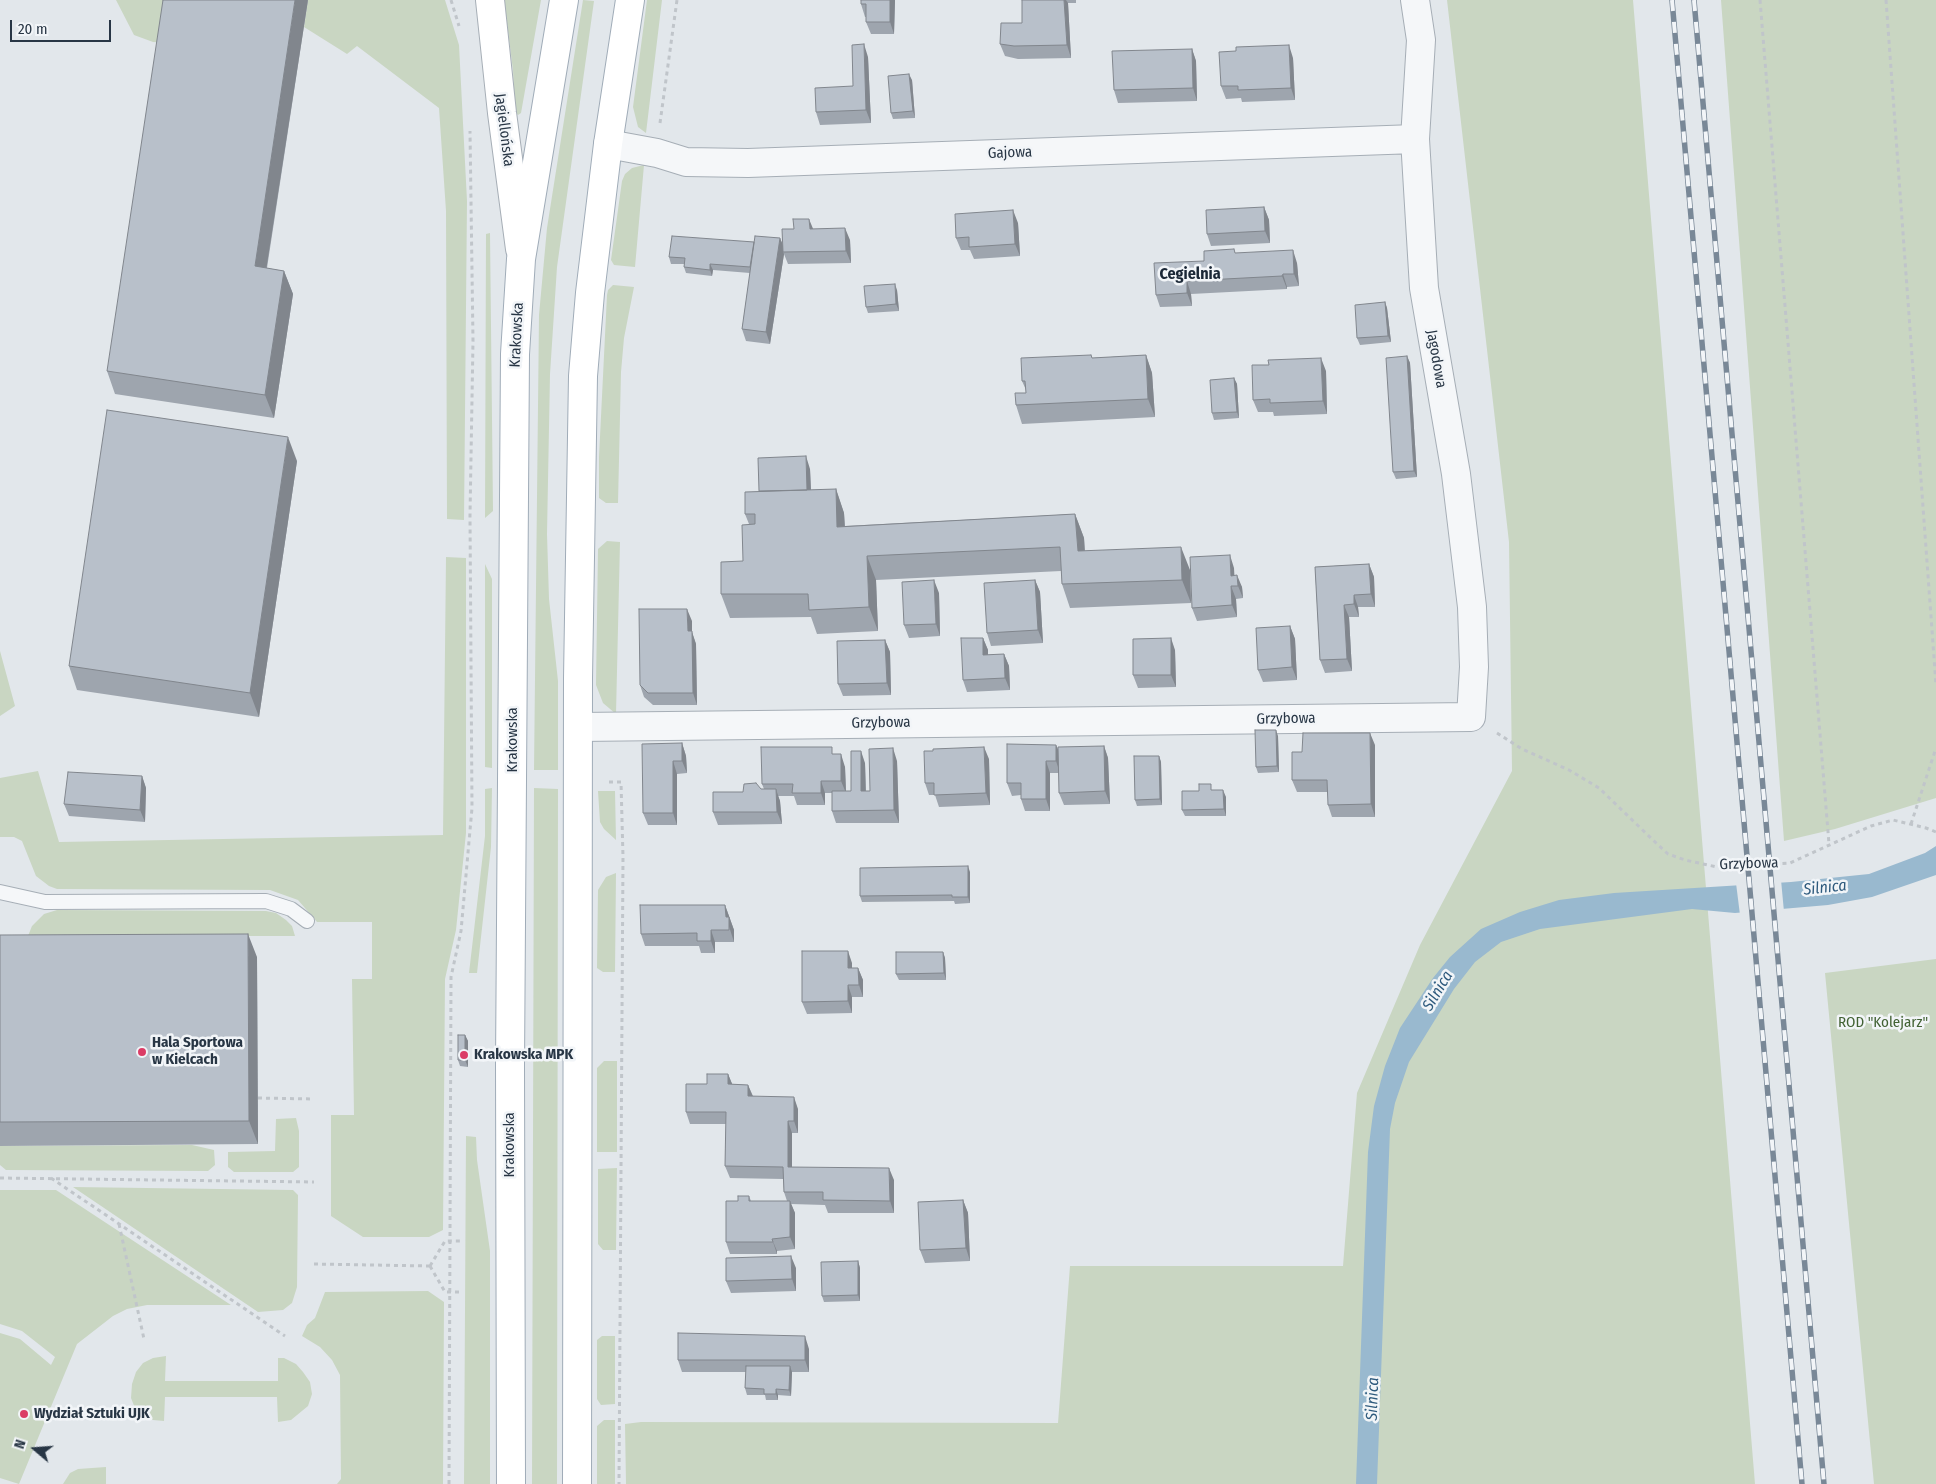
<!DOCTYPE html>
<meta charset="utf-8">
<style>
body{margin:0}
#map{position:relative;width:1936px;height:1484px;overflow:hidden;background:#e2e7eb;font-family:"Fira Sans Condensed",sans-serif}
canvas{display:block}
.north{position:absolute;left:10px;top:1424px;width:50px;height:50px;-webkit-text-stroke:4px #f2f5f8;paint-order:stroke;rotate:288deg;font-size:14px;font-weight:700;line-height:20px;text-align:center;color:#283645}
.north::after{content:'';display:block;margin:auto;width:18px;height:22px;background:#283645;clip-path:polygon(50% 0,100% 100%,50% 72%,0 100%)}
.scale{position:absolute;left:10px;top:20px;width:101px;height:22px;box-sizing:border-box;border:2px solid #283645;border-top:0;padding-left:6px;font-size:15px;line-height:18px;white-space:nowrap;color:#283645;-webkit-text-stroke:4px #f2f5f8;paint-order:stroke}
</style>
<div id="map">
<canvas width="1936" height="1484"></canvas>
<div class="north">N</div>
<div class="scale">20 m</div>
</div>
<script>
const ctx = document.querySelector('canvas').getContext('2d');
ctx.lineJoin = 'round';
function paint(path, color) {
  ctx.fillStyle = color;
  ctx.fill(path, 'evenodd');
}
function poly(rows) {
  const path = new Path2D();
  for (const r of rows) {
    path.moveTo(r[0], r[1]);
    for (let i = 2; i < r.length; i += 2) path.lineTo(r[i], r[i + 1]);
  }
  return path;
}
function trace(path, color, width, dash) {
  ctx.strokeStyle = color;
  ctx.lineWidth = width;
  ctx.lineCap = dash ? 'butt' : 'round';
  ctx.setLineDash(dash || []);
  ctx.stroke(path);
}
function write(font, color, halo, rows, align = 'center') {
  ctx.font = font + ' "Fira Sans Condensed",sans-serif';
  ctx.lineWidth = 5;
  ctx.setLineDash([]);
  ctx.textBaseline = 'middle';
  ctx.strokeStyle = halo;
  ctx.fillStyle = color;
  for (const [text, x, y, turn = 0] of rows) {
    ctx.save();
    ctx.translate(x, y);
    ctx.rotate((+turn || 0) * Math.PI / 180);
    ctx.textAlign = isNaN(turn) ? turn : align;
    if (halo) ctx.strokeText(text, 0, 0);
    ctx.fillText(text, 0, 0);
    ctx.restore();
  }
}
paint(poly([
 [116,0,175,0,169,43,153,42,134,35],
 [308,0,445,0,459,45,467,201,464,520,447,519,446,211,439,108,357,46,347,54,304,27],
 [504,0,541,0,521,113,518,115,515,112,513,70],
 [583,0,594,1,557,267,550,374,547,534,549,599,558,681,558,770,534,770,539,315,547,228],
 [647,0,662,0,646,133,638,127,633,107],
 [1447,0,1633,0,1755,1484,626,1484,625,1424,641,1422,1058,1423,1070,1266,1343,1266,1357,1093,1420,945,1512,771,1509,542],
 [1721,0,1936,0,1936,798,1835,829,1784,841],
 [644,165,635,267,614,265,611,260,622,181,625,174,632,168],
 [490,233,493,511,485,518,486,234],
 [613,285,634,287,624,338,621,372,618,503,606,503,599,498,599,457,607,295,608,290],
 [607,541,620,542,616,714,603,703,596,685,598,549],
 [446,557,466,558,466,833,456,930,445,979,443,1230,429,1237,363,1237,331,1216,331,1115,354,1115,352,979,372,979,372,922,317,922,298,900,270,890,57,889,49,886,36,876,22,841,14,837,0,837,0,778,38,771,59,842,443,835],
 [485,564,492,579,492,768,485,767],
 [0,651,15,706,0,716],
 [492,788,491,847,477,973,469,973,485,836,485,789],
 [534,788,558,789,557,1484,532,1484],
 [598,791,615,791,616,840,604,829,600,822],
 [616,873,615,972,603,972,597,968,598,890,606,877],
 [57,910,266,911,276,913,286,920,292,926,295,936,28,936,32,926,44,914],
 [1936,959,1936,1484,1874,1484,1825,973],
 [604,1061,617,1061,617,1152,597,1152,597,1068],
 [296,1118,299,1131,299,1167,293,1172,234,1172,228,1167,228,1152,275,1151,276,1119],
 [466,1136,476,1137,477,1160,490,1251,490,1484,464,1484],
 [192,1145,214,1150,215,1165,208,1171,6,1170,0,1165,0,1146],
 [617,1168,616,1250,603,1250,598,1244,598,1169],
 [73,1187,293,1190,298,1195,297,1287,292,1303,283,1310,258,1312],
 [0,1190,56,1190,231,1305,147,1305,127,1309,113,1316,77,1344,19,1484,0,1478,0,1333,20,1339,51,1365,55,1357,22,1331,0,1324],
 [428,1291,444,1302,443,1484,337,1484,341,1479,340,1375,332,1360,320,1347,302,1336,307,1325,315,1318,325,1292],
 [602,1336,615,1336,615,1404,601,1405,597,1399,597,1340],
 [166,1356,165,1381,278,1381,278,1358,284,1358,296,1364,303,1372,310,1382,312,1394,308,1406,291,1420,278,1422,277,1397,165,1397,164,1421,153,1420,135,1408,131,1398,132,1384,136,1372,143,1363,153,1358],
 [604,1420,615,1420,615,1484,597,1484,597,1426],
 [106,1467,106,1484,63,1484,70,1473,78,1469]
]), '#c9d6c2');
paint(poly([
 [1936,846,1936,875,1872,897,1828,905,1735,913,1692,909,1540,929,1501,942,1475,962,1454,989,1409,1062,1395,1103,1390,1129,1377,1484,1356,1484,1368,1152,1374,1106,1385,1066,1400,1028,1433,978,1450,957,1481,929,1520,912,1559,900,1614,893,1791,882,1869,874,1925,853]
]), '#99b9cf');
paint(poly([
 [1781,880,1784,912,1740,915,1736,883]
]), '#e2e7eb');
const lane = poly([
 [0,892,45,902,266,901,291,909,307,921]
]);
const street = poly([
 [608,144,657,153,686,162,748,163,1415,139],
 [579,727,1471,717,1474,667,1472,607,1456,474,1424,288,1415,139,1421,40,1415,0]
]);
const secondary = poly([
 [490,0,502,113,520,249]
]);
const primary = poly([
 [511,1484,510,1064,515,354,521,259,564,0],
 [577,1484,578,678,583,376,590,293,608,144,630,0]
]);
trace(lane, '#a6aeb6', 16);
trace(street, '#a6aeb6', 30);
trace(secondary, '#a6aeb6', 30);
trace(primary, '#a0acb8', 30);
trace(poly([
 [451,0,459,26],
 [1760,0,1829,844],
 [1886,0,1936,685],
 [660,123,677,0],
 [1497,733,1522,749,1569,770,1599,788,1654,841,1668,854,1685,860,1717,867,1790,863,1871,826,1893,820,1926,828,1936,832],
 [609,782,621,782,623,857,619,1484],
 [1911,824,1936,748],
 [258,1098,314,1099],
 [0,1178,314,1182],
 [51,1178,285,1336],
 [119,1224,144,1339],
 [314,1264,430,1266],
 [430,1266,445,1292,460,1292],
 [430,1266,445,1241,460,1241],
 [449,1484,451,977,461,931,472,808,470,516,473,341,470,131]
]), '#c0c5ca', 3, [4, 4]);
trace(lane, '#f5f7f9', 14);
trace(street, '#f5f7f9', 28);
trace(secondary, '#fff', 28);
trace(primary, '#fff', 28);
const rail = poly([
 [1672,0,1802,1484],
 [1694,0,1824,1484]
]);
trace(rail, '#798897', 5.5);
trace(rail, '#f2f5f8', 4, [11]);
paint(poly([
 [308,0,267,268,284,271,293,294,274,418,115,394,107,371],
 [861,0,895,0,894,34,871,34,866,22,866,17,865,17,861,4],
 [1022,0,1076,0,1076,3,1068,3,1071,58,1018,59,1005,56,1000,44,1022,23],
 [1192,49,1196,61,1197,101,1118,103,1114,90],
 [868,57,871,123,820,125,816,112,853,86],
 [1293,58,1295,100,1242,102,1241,98,1226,99,1221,86],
 [912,80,915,118,893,119,891,113],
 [1264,207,1269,220,1270,243,1211,246,1207,234],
 [1018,223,1020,256,974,259,970,250,961,250,956,238],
 [813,229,850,240,851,263,788,264,784,254,770,344,746,341,742,329,750,273,713,270,712,276,686,273,684,267,684,264,671,264,669,257,780,238,783,246],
 [1236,253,1297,263,1299,286,1287,287,1287,289,1191,294,1192,306,1160,307,1156,295,1204,261],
 [897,290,899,311,868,313,866,307],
 [1385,302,1387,308,1391,342,1360,345,1357,338],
 [1091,355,1092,358,1146,355,1152,373,1155,417,1022,424,1016,405,1026,393,1026,390,1022,381],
 [1407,356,1410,363,1417,477,1396,479,1393,472],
 [1326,371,1327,414,1274,416,1273,412,1258,412,1253,400],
 [1234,378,1237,384,1239,418,1214,420,1212,413],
 [297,461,259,717,77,690,69,666],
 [810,469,811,490,836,489,844,513,845,526,1075,514,1084,538,1085,551,1190,570,1191,603,1070,608,1062,584,1061,571,876,580,878,631,817,634,811,617,730,618,721,594,743,561,749,524,745,514,759,491],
 [1369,564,1374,577,1375,607,1358,607,1359,617,1349,617,1352,671,1325,673,1320,660,1315,567],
 [1234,568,1234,575,1242,587,1243,598,1236,599,1237,617,1197,621,1192,608],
 [1035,580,1040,592,1043,643,991,646,987,633],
 [939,593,940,636,909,638,904,625],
 [692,621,692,632,696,644,697,705,653,705,644,697,640,685],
 [1290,626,1295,639,1297,680,1263,682,1258,670],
 [983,638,988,650,988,655,1004,654,1009,666,1010,690,967,692,963,680],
 [885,640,890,652,891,695,843,696,838,684],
 [1175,650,1176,687,1138,688,1133,675],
 [1278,736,1279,772,1258,773,1256,767],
 [682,743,686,756,687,773,677,774,677,825,648,825,643,813],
 [1056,745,1059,751,1104,746,1108,758,1110,804,1064,805,1059,793,1059,773,1050,773,1050,811,1025,811,1021,799,1021,795,1012,796,1007,783],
 [1375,745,1375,817,1332,817,1328,805,1328,792,1297,792,1292,780,1302,752],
 [835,754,845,767,846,791,851,791,865,763,866,791,870,791,897,761,899,823,836,823,832,811,832,793,825,793,825,805,797,805,794,796,778,796,780,801,782,824,718,825,713,812,743,792,764,789,762,784],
 [1159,756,1161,762,1162,805,1137,806,1135,800],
 [989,759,990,805,939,807,935,795,929,795,925,783],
 [142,776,146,788,145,822,69,816,64,804],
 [1213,790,1226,797,1226,816,1185,816,1182,810],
 [970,872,970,903,955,904,954,901,862,902,860,896],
 [725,905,734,930,734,942,715,942,715,953,701,953,699,946,645,946,641,934],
 [0,935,257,957,258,1144,0,1146],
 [943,952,945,958,946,980,899,980,896,974],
 [852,963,852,968,858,968,863,980,863,997,852,997,852,1013,807,1014,802,1002],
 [465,1035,468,1041,468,1067,460,1066,458,1060],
 [728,1074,732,1084,748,1085,753,1096,798,1109,798,1133,792,1133,792,1167,894,1180,894,1213,828,1213,825,1205,791,1204,795,1213,795,1249,777,1251,777,1254,730,1254,726,1242,738,1201,749,1196,751,1201,787,1201,784,1192,783,1179,730,1178,725,1166,726,1124,690,1124,686,1112,707,1084],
 [963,1200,968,1213,970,1261,925,1263,920,1250],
 [858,1261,860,1268,860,1301,824,1302,822,1296],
 [796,1268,796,1291,731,1293,726,1281],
 [809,1349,809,1372,792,1372,791,1396,778,1395,778,1400,766,1400,765,1395,747,1395,745,1388,746,1372,682,1372,678,1360]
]), '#9ea5ae');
paint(poly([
 [295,0,308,0,263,290,255,266],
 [890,0,895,0,894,34,890,22],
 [1064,0,1066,0,1068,3,1071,58,1067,45],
 [864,44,868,57,871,123,866,110],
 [1289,45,1293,58,1295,100,1291,88],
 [1192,49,1196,61,1197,101,1193,88],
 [909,74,912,80,915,118,913,111],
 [1264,207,1269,220,1270,243,1265,231],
 [1013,210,1018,223,1020,256,1015,244],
 [809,219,814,231,810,229],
 [845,228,850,240,851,263,846,251],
 [780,238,785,250,783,252,784,254,770,344,766,332],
 [1293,250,1297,263,1299,286,1294,274],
 [710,264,713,270,712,276,710,270],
 [284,271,293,294,274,418,265,395],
 [1283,274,1287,287,1287,289,1282,276],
 [1187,281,1191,294,1192,306,1187,293],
 [895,284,897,290,899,311,896,304],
 [1385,302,1387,308,1391,342,1388,336],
 [1146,355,1152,373,1155,417,1148,399],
 [1407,356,1410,363,1417,477,1414,471],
 [1321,358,1326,371,1327,414,1323,401],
 [1234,378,1237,384,1239,418,1237,412],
 [288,437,297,461,259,717,250,693],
 [806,456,810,469,812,514,807,502],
 [836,489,844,513,846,550,837,527],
 [1075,514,1084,538,1086,575,1078,551],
 [1181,547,1190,570,1191,603,1182,580],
 [1230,555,1234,568,1235,586,1231,576],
 [867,556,876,580,878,631,869,607],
 [1369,564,1374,577,1375,607,1371,594],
 [1237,575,1242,587,1243,598,1238,586],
 [934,580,939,593,940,636,936,624],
 [1035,580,1040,592,1043,643,1038,630],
 [1231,586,1236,599,1237,617,1232,605],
 [1354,595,1358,607,1359,617,1354,604],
 [1344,605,1349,617,1352,671,1347,659],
 [687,609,692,621,692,632,696,644,697,705,693,693,688,631],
 [1290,626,1295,639,1297,680,1292,667],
 [983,638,988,650,988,667,983,655],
 [1171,638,1175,650,1176,687,1171,675],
 [885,640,890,652,891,695,887,683],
 [1004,654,1009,666,1010,690,1005,678],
 [1276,730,1278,736,1279,772,1277,766],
 [1370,733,1375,745,1375,817,1371,804],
 [682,743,686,756,687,773,682,761],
 [1056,745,1061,757,1060,773,1056,761],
 [1104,746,1108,758,1110,804,1105,791],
 [984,747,989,759,990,805,986,793],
 [893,748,897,761,899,823,894,810],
 [861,751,865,763,866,803,861,791],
 [841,754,845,767,846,793,841,781],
 [1159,756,1161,762,1162,805,1160,799],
 [673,761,677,774,677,825,673,813],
 [1046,761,1050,773,1050,811,1046,799],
 [142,776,146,788,145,822,140,810],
 [821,781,825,793,825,805,821,793],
 [776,789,780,801,782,824,777,812],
 [1223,790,1226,797,1226,816,1224,809],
 [968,866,970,872,970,903,968,897],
 [725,905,734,930,734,942,726,917],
 [711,930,715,942,715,953,711,941],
 [248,934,257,957,258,1144,249,1121],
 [848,951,852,963,852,980,848,968],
 [943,952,945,958,946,980,944,973],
 [858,968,863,980,863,997,859,985],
 [848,985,852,997,852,1013,848,1001],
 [465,1035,468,1041,468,1067,465,1060],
 [728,1074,733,1086,728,1084],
 [748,1085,753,1097,748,1096],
 [794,1097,798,1109,798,1133,794,1121],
 [788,1121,792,1133,792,1180,788,1167],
 [889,1168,894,1180,894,1213,890,1201],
 [963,1200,968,1213,970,1261,966,1248],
 [790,1201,795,1213,795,1249,790,1237],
 [772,1239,777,1251,777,1254],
 [791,1256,796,1268,796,1291,792,1279],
 [858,1261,860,1268,860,1301,858,1295],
 [805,1336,809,1349,809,1372,805,1360],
 [790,1366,792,1372,791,1396,789,1390],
 [776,1389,778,1395,778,1400,776,1394]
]), '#81868d');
const building = poly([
 [163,0,295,0,255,266,284,271,265,395,107,371,163,0],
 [861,0,890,0,890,22,866,22,866,4,861,4,861,0],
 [1022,0,1064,0,1067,45,1014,46,1000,44,1001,23,1022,23,1022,0],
 [864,44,866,110,816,112,815,88,853,86,852,45,864,44],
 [1289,45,1291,88,1238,90,1238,86,1221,86,1219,52,1236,51,1236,47,1289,45],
 [1192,49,1193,88,1114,90,1112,51,1192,49],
 [909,74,913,111,891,113,888,76,909,74],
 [1264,207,1265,231,1207,234,1206,210,1264,207],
 [1013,210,1015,244,969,247,969,237,956,238,955,214,1013,210],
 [793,219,809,219,810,229,845,228,846,251,783,252,782,229,794,229,793,219],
 [672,236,754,242,750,267,710,264,710,270,684,267,685,258,669,257,672,236],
 [755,236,780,238,766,332,742,329,755,236],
 [1234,249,1235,253,1293,250,1294,274,1283,274,1282,276,1187,281,1187,293,1156,295,1154,263,1204,261,1204,251,1234,249],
 [895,284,896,304,866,307,864,286,895,284],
 [1385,302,1388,336,1357,338,1355,305,1385,302],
 [1091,355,1092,358,1146,355,1148,399,1016,405,1015,393,1026,393,1025,381,1022,381,1021,358,1091,355],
 [1407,356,1414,471,1393,472,1386,358,1407,356],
 [1321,358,1323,401,1270,403,1270,399,1253,400,1252,365,1269,365,1268,360,1321,358],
 [1234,378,1237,412,1212,413,1210,380,1234,378],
 [107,410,288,437,250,693,69,666,107,410],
 [806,456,807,490,759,491,758,458,806,456],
 [836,489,837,527,1075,514,1078,551,1181,547,1182,580,1062,584,1060,547,867,556,869,607,809,610,808,594,721,594,721,562,743,561,742,525,755,524,755,514,745,514,745,492,836,489],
 [1230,555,1231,576,1237,575,1238,586,1231,586,1232,605,1192,608,1190,557,1230,555],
 [1369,564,1371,594,1354,595,1354,604,1344,605,1347,659,1320,660,1315,567,1369,564],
 [934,580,936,624,904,625,902,582,934,580],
 [1035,580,1038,630,987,633,984,583,1035,580],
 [639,609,687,609,688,631,692,631,693,693,648,693,640,685,639,609],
 [1290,626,1292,667,1258,670,1256,628,1290,626],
 [961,638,983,638,983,655,1004,654,1005,678,963,680,961,638],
 [1171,638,1171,675,1133,675,1133,639,1171,638],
 [885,640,887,683,838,684,837,641,885,640],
 [1255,730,1276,730,1277,766,1256,767,1255,730],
 [1303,733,1370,733,1371,804,1328,805,1327,780,1292,780,1292,752,1302,752,1303,733],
 [682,743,682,761,673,761,673,813,643,813,642,744,682,743],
 [1007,744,1056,745,1056,761,1046,761,1046,799,1021,799,1021,783,1007,783,1007,744],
 [1104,746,1105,791,1059,793,1058,747,1104,746],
 [761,747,832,747,832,754,841,754,841,781,821,781,821,793,792,793,793,784,762,784,761,747],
 [984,747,986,793,934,795,934,783,925,783,924,751,933,751,933,749,984,747],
 [893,748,894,810,832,811,832,791,851,791,851,751,861,751,861,791,870,791,869,749,893,748],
 [1134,756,1159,756,1160,799,1135,800,1134,756],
 [68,772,142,776,140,810,64,804,68,772],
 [756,783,761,789,776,789,777,812,713,812,713,792,743,792,744,784,756,783],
 [1199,784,1211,784,1211,790,1223,790,1224,809,1182,810,1182,791,1199,791,1199,784],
 [968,866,968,897,952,897,952,895,860,896,860,868,968,866],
 [640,905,725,905,726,917,729,917,729,930,711,930,711,941,697,941,697,933,641,934,640,905],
 [248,934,249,1121,0,1122,0,935,248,934],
 [802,951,848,951,848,968,858,968,859,985,848,985,848,1001,802,1002,802,951],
 [896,952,943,952,944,973,896,974,896,952],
 [458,1035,465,1035,465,1060,458,1060,458,1035],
 [707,1074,728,1074,728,1084,748,1085,748,1096,794,1097,794,1121,788,1121,788,1167,889,1168,890,1201,823,1200,823,1192,784,1192,783,1167,725,1166,726,1112,686,1112,686,1084,707,1084,707,1074],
 [738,1196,749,1196,749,1201,790,1201,790,1237,772,1239,773,1242,726,1242,726,1201,738,1201,738,1196],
 [963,1200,966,1248,920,1250,918,1202,963,1200],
 [791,1256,792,1279,726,1281,726,1258,791,1256],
 [858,1261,858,1295,822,1296,821,1262,858,1261],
 [678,1333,805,1336,805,1360,678,1360,678,1333],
 [746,1366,790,1366,789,1390,776,1389,776,1394,764,1394,764,1389,745,1388,746,1366]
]);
paint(building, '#b8c0ca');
trace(building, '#81868d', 1);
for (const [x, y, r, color] of [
 [142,1052,5,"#db3c66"],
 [464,1055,5,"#db3c66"],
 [24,1414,5,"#db3c66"]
]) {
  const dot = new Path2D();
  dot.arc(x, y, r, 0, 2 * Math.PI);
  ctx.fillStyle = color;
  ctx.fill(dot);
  trace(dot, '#f2f5f8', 2);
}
write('15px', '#283645', '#f2f5f8', [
 ["Jagiellońska",504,130,83],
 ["Gajowa",1010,153,-2],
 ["Krakowska",517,335,-87],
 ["Jagodowa",1436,359,80],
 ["Grzybowa",1286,719,-1],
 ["Grzybowa",881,723,-1],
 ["Krakowska",513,740,-90],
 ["Grzybowa",1749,864,-2],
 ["Krakowska",510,1145,-90]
]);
write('15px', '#426234', '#f2f5f8', [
 ["ROD \"Kolejarz\"",1883,1023]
]);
write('bold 15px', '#283645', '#f2f5f8', [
 ["Hala Sportowa",152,1043],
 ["w Kielcach",152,1060],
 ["Krakowska MPK",474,1055],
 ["Wydział Sztuki UJK",34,1414]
], 'left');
write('bold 16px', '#1a2736', '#f2f5f8', [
 ["Cegielnia",1190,275]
]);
write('italic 16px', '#2e5a7d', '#f2f5f8', [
 ["Silnica",1825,888,-6],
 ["Silnica",1438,991,-59],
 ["Silnica",1373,1399,-88]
]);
</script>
